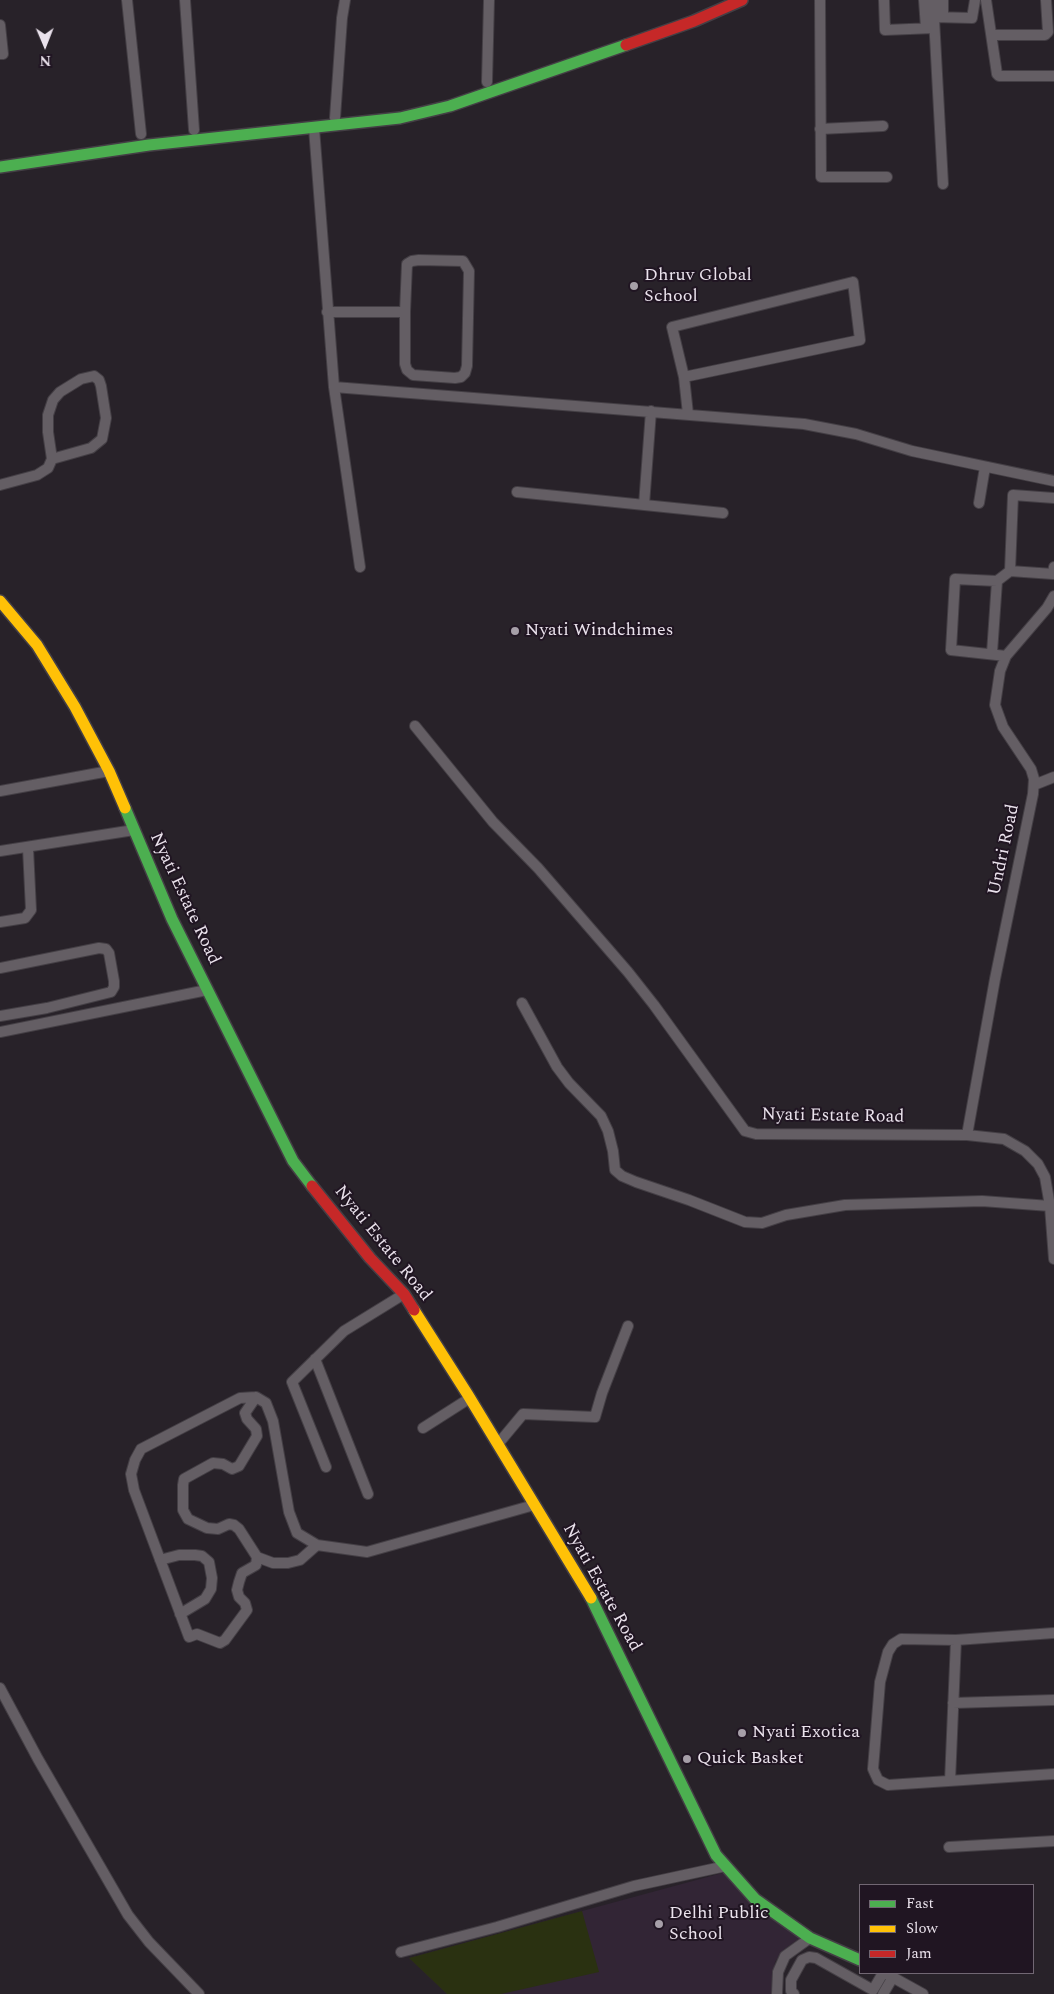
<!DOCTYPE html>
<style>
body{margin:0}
#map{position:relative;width:1054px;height:1994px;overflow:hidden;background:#282229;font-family:Spectral,serif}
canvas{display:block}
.legend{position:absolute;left:859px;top:1884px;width:175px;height:90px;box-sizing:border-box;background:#201522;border:1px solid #716773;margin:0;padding:6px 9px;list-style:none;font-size:15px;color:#eae2ec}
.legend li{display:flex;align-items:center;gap:10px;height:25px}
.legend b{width:25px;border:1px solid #716773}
.north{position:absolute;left:20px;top:20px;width:50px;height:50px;-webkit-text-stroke:4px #201522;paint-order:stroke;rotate:179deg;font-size:14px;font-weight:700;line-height:20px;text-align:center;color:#eae2ec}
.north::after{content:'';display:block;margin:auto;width:18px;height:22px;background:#eae2ec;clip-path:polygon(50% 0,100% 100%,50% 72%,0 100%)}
</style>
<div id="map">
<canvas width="1054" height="1994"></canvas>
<ul class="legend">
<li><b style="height:6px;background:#4caf50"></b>Fast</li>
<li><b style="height:6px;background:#ffc107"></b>Slow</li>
<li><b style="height:6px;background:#c62828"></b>Jam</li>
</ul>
<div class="north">N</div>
</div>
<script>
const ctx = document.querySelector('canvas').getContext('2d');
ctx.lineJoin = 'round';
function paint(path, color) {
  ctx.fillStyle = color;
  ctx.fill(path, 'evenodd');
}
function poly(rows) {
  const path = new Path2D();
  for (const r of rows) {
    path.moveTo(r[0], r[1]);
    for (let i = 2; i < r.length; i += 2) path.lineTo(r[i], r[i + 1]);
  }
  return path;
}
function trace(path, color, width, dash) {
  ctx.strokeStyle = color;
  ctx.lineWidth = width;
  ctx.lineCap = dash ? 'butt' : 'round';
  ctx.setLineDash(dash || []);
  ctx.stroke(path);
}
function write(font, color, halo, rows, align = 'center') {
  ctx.font = font + ' Spectral,serif';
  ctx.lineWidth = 4;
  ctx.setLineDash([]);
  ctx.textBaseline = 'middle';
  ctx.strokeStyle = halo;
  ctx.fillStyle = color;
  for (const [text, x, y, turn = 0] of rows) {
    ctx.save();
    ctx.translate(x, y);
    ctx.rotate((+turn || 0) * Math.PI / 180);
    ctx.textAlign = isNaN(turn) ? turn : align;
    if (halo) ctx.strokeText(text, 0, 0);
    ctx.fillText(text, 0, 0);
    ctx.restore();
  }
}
paint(poly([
 [726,1872,801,1937,782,1951,775,1962,772,1980,772,1994,447,1994,409,1958]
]), '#322535');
paint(poly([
 [582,1911,599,1972,501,1994,447,1994,409,1958]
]), '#2a3111');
const street = poly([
 [127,0,141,134],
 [185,0,194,130],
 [820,0,821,177,887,177],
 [884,0,885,30,934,28],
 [924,0,926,28],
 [933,0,943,184],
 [986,0,997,74,999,76,1054,76],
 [934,17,972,18,975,0],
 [943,17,943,0],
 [0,25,3,54,0,54],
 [992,35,1045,35,1048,32,1046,0],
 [487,82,489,0],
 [335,118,342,18,345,0],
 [314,128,334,387,804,424,856,434,912,451,1054,481],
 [820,129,883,126],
 [327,312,405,312,407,264,412,261,419,260,463,261,469,271,467,366,465,373,461,377,455,378,413,375,407,370,405,364,405,312],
 [684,377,860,340,853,282,672,327,684,377,688,414],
 [334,387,360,567],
 [0,485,37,475,48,468,52,459,48,432,48,415,53,400,60,392,81,379,94,376,99,380,101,386,106,418,102,439,91,448,52,459],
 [517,492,723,513],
 [979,503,985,467],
 [644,505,651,411],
 [1010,571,1013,495,1054,498],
 [992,653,997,581],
 [1006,656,951,650,955,579,997,581,1010,571,1053,574,1054,567],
 [415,726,493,822,538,868,628,972,654,1005,745,1131,756,1134,967,1135,1004,1139,1025,1151,1038,1164,1045,1177,1050,1206,1054,1259],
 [1034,785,1054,777],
 [0,791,109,771],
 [0,851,134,830],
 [0,922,25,918,31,910,28,848],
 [0,968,99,948,106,949,109,953,114,981,114,987,111,992,47,1008,0,1016],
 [522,1003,557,1067,569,1083,601,1116,608,1131,613,1151,615,1170,622,1176,636,1182,689,1200,745,1222,762,1223,786,1215,845,1205,982,1201,1050,1206],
 [0,1032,207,990],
 [967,1135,995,979,1033,794,1034,779,1031,769,1003,727,995,705,1000,671,1006,656,1047,608,1054,596],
 [315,1359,368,1494],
 [256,1397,245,1413,247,1419,256,1429,257,1436,239,1466,232,1469,223,1464,213,1463,184,1479,183,1485,183,1510,188,1519,207,1528,218,1529,229,1524,234,1525,239,1529,257,1557,256,1565,242,1573,239,1582,237,1590,239,1597,245,1603,247,1610,225,1640,220,1643,197,1634,189,1637,134,1490,131,1474,135,1460,141,1449,240,1398,256,1397,266,1403,273,1421,289,1512,297,1533,317,1545,367,1552,534,1505],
 [423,1428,470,1398],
 [498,1444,523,1414,595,1417,602,1393,628,1326],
 [326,1467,292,1382,344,1331,404,1294],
 [257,1557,273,1563,288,1563,300,1560,317,1545],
 [160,1560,179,1555,195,1555,202,1556,209,1562,212,1578,211,1589,205,1599,180,1614],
 [1054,1633,956,1640,901,1639,893,1644,888,1652,880,1682,873,1769,878,1780,888,1785,1054,1774],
 [0,1688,38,1759,128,1915,149,1942,199,1994],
 [953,1703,1054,1700],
 [950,1781,956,1640],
 [949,1847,1054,1841],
 [401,1952,497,1927,634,1886,726,1866],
 [885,1973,923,1994],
 [777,1994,778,1972,785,1956,810,1938],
 [794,1994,791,1991,791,1980,802,1960,809,1957,816,1958,873,1990,883,1973],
 [883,1994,893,1977]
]);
const fast = poly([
 [0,167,149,145,400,118,450,106,626,45],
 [125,808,172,919,293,1161,312,1186],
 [591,1598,716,1855,755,1899,810,1938,860,1960]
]);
const slow = poly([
 [0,601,37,645,75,707,109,771,125,808],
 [414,1310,468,1395,591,1598]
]);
const jam = poly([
 [626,45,694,21,742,0],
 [312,1186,370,1258,404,1294,414,1310]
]);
trace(street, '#443f45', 12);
trace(fast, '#443f45', 14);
trace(slow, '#443f45', 14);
trace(jam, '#443f45', 14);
trace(street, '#645e64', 10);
trace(fast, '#4caf50', 11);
trace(slow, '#ffc107', 11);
trace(jam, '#c62828', 11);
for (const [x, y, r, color] of [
 [634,286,5,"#a69fa8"],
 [515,631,5,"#a69fa8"],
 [742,1733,5,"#a69fa8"],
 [687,1759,5,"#a69fa8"],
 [659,1924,5,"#a69fa8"]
]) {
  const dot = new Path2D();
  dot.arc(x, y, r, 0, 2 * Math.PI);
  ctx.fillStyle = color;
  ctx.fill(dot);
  trace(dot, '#201522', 2);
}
write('18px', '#eae2ec', '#201522', [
 ["Dhruv Global",644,276],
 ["School",644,297],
 ["Nyati Windchimes",525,631],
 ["Nyati Exotica",752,1733],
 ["Quick Basket",697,1759],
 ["Delhi Public",669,1914],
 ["School",669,1935]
], 'left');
write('18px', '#eae2ec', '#201522', [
 ["Undri Road",1005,850,-78],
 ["Nyati Estate Road",184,899,65],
 ["Nyati Estate Road",833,1117,1],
 ["Nyati Estate Road",382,1244,51],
 ["Nyati Estate Road",601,1588,61]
]);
</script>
